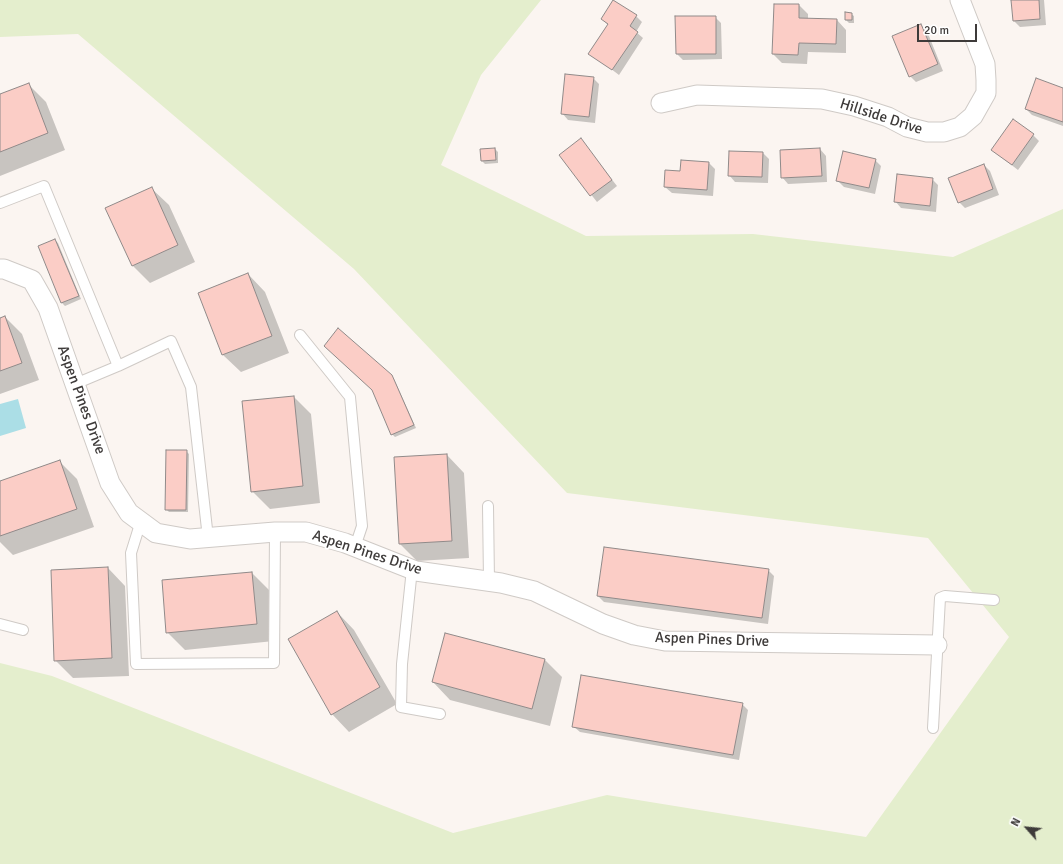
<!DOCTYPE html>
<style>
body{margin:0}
#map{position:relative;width:1063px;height:864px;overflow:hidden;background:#fbf5f1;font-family:Signika,sans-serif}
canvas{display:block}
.north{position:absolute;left:1007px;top:808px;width:40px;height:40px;-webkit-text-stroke:3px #fff;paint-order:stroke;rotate:297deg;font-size:11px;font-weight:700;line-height:16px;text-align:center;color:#3e3b3a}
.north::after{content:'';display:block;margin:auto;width:14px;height:18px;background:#3e3b3a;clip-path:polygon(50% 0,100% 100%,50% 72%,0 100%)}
.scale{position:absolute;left:917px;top:24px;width:60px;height:18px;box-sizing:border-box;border:2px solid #3e3b3a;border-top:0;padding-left:5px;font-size:12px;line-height:14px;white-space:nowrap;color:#3e3b3a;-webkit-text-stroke:3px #fff;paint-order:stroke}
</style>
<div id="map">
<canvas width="1063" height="864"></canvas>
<div class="north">N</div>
<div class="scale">20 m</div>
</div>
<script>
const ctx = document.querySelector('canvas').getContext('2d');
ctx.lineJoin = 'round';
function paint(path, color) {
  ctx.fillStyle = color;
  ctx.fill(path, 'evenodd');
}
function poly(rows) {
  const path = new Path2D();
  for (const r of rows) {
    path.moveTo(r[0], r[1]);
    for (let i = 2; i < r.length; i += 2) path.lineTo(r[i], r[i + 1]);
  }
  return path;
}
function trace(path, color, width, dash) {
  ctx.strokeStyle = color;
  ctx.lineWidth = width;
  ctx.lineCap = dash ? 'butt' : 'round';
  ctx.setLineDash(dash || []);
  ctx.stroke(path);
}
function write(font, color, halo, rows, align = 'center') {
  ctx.font = font + ' Signika,sans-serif';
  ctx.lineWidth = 3.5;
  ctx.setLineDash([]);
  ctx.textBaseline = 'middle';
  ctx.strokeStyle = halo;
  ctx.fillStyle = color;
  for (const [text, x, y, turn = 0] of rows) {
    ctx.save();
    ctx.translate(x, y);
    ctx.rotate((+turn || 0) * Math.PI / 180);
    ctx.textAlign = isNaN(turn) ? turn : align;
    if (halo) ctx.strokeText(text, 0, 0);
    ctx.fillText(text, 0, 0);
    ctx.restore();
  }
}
paint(poly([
 [0,0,541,0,481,75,441,165,586,236,753,234,953,257,1063,209,1063,864,0,864,0,663,52,676,453,833,607,795,866,837,1009,637,928,538,567,493,354,269,78,34,0,37]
]), '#e4eecd');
paint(poly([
 [18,399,26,428,0,436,0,404]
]), '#abdee6');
paint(poly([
 [1012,0,1044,0,1046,25,1020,27,1014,21],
 [799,5,808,14,808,19,837,20,846,30,846,53,808,52,807,64,782,63,773,54],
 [851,14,854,16,854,23,849,23,846,20],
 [636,16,642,22,636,32,643,38,619,75,590,53,608,25,602,19],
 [715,17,721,23,722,59,683,60,677,54],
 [921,25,927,31,943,71,916,82,910,76],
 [593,78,599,84,595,123,568,120,562,113],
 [28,84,46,102,65,150,0,176,0,95],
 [1063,89,1063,126,1032,115,1026,109],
 [1033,135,1039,141,1018,170,992,150],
 [581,140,617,186,597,202,560,155],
 [495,149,498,152,498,163,485,164,482,161],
 [820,149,826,156,827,182,788,184,782,177],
 [763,153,769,159,768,183,735,182,729,175],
 [875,160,881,166,875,194,844,187,837,180],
 [709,163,715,169,713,196,672,193,665,187,681,172],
 [984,165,990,171,999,195,965,208,959,202],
 [932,179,938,185,936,212,901,208,895,201],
 [151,188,169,205,195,262,150,283,133,266],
 [55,240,58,243,81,299,65,306,62,303,39,246],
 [248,274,265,292,289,353,241,372,223,355,199,293],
 [5,317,22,334,39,380,0,394,0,319],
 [391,376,394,379,416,428,395,437,392,434],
 [294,397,311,414,320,503,270,509,252,491],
 [186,451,189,454,188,512,169,512,166,509],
 [447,455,464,473,469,558,417,561,400,544,395,458],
 [59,461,77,479,94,527,13,555,0,542,0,482],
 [108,568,125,586,129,676,73,678,55,660],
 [768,570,774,576,768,624,604,602,598,596],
 [252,573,269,590,274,641,185,650,167,632],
 [337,612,354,630,397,704,349,732,332,714],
 [446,634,545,660,562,677,550,726,450,700,433,682],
 [742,704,748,710,739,760,580,732,573,726]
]), '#0003');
const building = poly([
 [613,0,637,15,630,26,638,32,612,70,588,54,608,24,601,19,613,0],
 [1011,0,1039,0,1040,19,1013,21,1011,0],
 [774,4,799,4,799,18,837,19,836,44,799,43,798,55,772,54,774,4],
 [845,12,852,13,852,20,845,20,845,12],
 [675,16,716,16,716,54,676,54,675,16],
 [921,24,938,64,909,77,892,36,921,24],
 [565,74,594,77,589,117,561,114,565,74],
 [1036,78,1063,88,1063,122,1025,109,1036,78],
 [29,83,48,133,0,152,0,94,29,83],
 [1013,119,1034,134,1012,165,991,150,1013,119],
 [581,138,612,180,590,196,559,155,581,138],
 [495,148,496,160,481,161,480,149,495,148],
 [820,148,822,176,781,178,780,150,820,148],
 [729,151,763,152,762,177,728,176,729,151],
 [843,151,876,159,869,188,836,181,843,151],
 [681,160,709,162,707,190,664,187,665,170,680,171,681,160],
 [984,164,993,189,958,203,948,178,984,164],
 [897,174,933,178,930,206,894,202,897,174],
 [152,187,178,245,132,266,105,208,152,187],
 [55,239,79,296,61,303,38,246,55,239],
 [248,273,272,336,222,355,198,293,248,273],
 [5,316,22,363,0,371,0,318,5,316],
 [338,328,392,375,414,425,391,435,372,390,324,346,338,328],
 [294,396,303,486,251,492,242,401,294,396],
 [166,450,187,450,186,510,165,510,166,450],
 [447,454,452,541,399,544,394,457,447,454],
 [60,460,77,509,0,536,0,481,60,460],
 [604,547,769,569,762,618,597,596,604,547],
 [108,567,112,658,54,661,51,570,108,567],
 [252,572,257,624,166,633,162,580,252,572],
 [337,611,380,687,331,715,288,639,337,611],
 [445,633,545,659,532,709,432,682,445,633],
 [581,675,743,703,733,755,572,727,581,675]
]);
paint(building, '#fbcdc6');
trace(building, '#908a89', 1);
const lane = poly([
 [0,203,44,186,118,366,171,341,191,387,208,538],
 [300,335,350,397,362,526,355,547],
 [75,384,118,366],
 [488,506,489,581],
 [141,521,131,553,136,664,274,663,275,532],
 [412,569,402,664,401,707,440,714],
 [0,624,23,630],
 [933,728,940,598,945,596,994,600]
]);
const street = poly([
 [661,103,697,95,822,99,854,106,888,117,907,127,927,132,944,132,960,127,973,116,986,93,986,80,985,64,960,0],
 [0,269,4,269,32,280,48,308,110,483,129,513,156,533,190,539,275,532,306,532,345,543,416,571,501,583,534,591,603,624,634,635,665,641,937,645]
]);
trace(lane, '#cfcac6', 12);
trace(street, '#cfcac6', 21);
trace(lane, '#fff', 10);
trace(street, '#fff', 19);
write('15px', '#3e3b3a', '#fff', [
 ["Hillside Drive",881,117,18],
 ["Aspen Pines Drive",81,400,70],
 ["Aspen Pines Drive",367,553,18],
 ["Aspen Pines Drive",712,640,2]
]);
</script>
